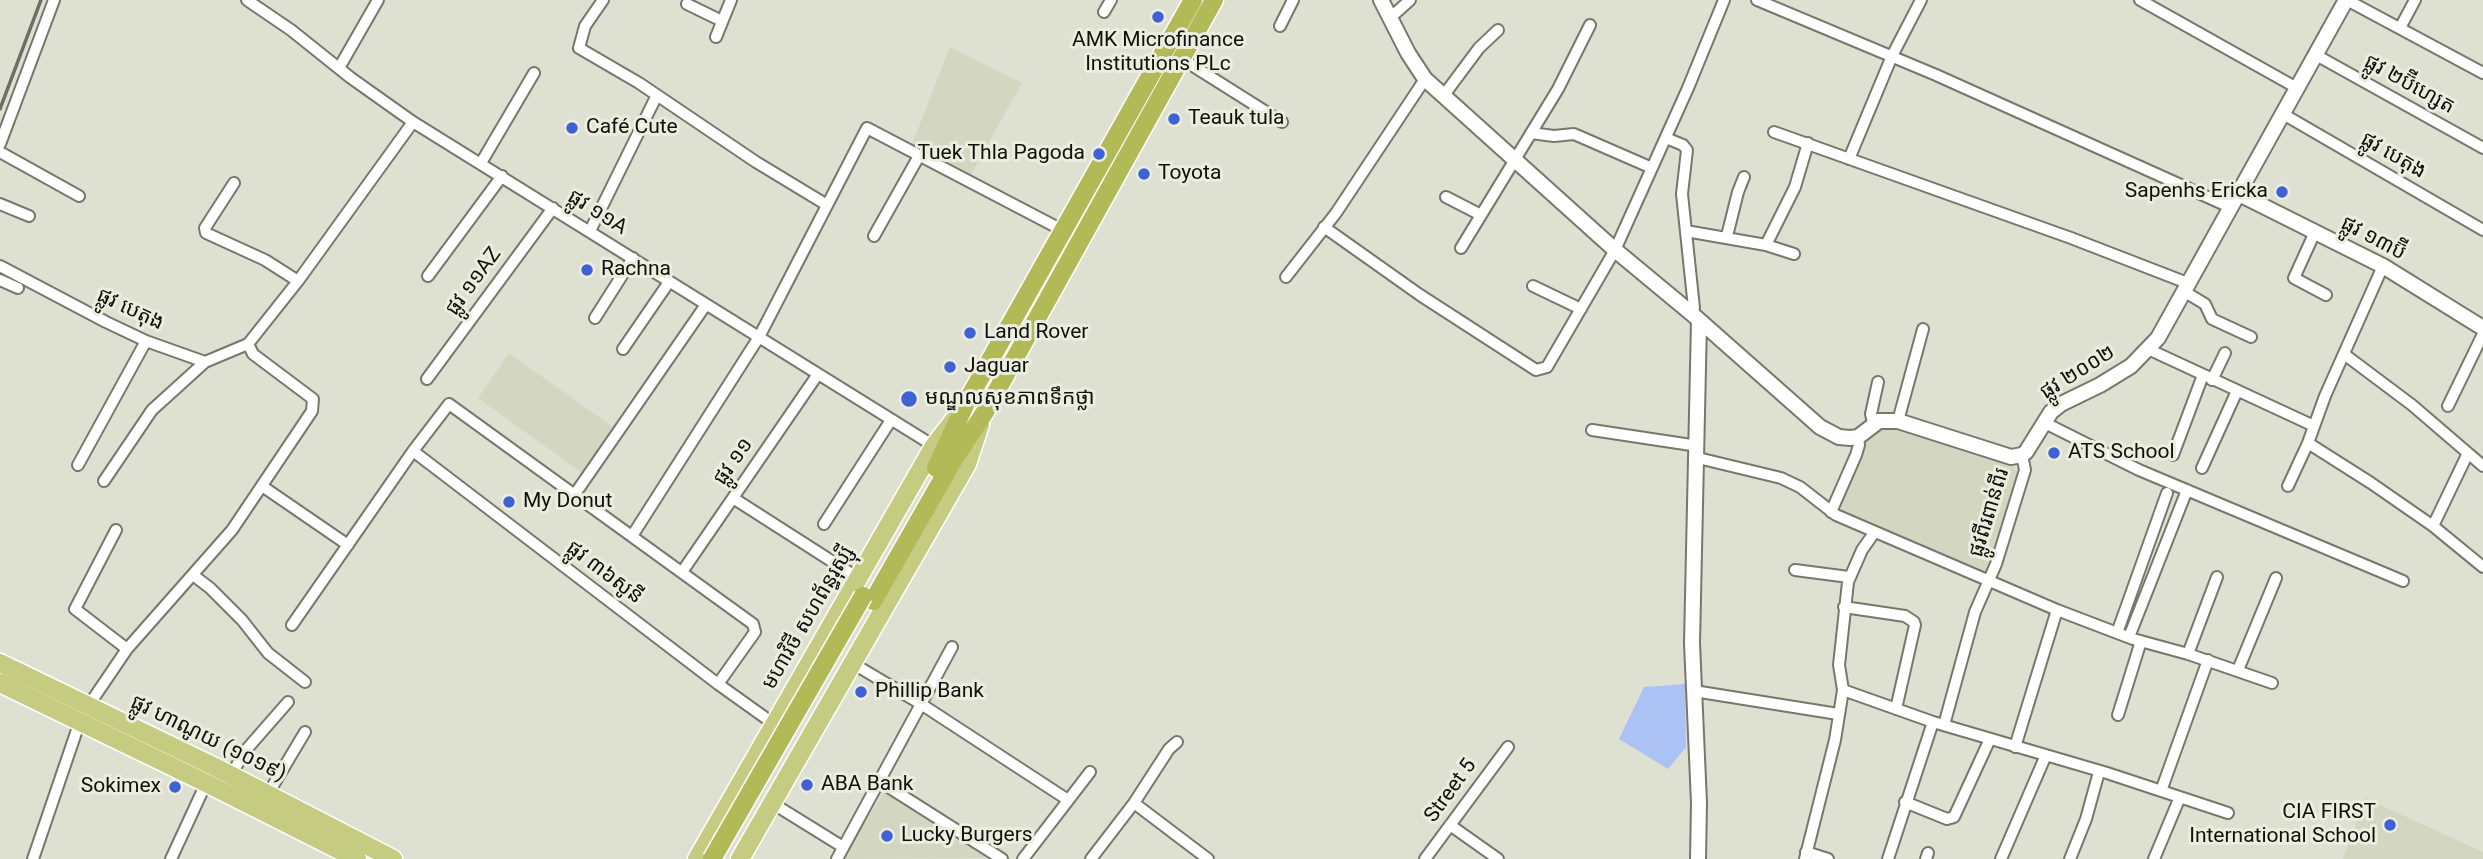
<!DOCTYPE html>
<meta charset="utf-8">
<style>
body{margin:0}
canvas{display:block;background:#dee0d2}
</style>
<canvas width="2483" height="859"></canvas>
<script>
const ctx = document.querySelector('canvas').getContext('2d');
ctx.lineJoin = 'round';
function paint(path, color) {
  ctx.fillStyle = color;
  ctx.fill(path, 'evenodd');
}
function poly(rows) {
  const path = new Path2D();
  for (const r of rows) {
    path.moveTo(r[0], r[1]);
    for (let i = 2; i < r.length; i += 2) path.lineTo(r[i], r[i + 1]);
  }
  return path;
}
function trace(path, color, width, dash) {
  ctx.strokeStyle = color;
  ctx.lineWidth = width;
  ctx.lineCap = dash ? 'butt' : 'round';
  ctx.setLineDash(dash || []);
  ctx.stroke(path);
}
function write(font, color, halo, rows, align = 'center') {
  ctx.font = font + ' Roboto,"Noto Sans Khmer",sans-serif';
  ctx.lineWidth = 6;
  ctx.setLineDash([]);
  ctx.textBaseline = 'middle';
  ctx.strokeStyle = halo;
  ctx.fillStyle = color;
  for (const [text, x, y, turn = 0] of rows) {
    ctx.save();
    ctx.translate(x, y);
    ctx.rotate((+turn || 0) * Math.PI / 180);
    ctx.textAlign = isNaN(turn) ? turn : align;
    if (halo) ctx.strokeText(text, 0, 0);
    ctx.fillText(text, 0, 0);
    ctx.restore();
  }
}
paint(poly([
 [950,47,1022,83,969,178,911,147],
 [509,353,617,430,585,475,478,398],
 [1886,424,2013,465,2017,473,1988,567,1983,573,1841,512,1841,501,1873,427],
 [892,780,1011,858,841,859],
 [2365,798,2483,852,2483,859,2343,859]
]), '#d3d6c1');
paint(poly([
 [1685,684,1686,747,1668,769,1619,739,1644,687]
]), '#adc2f4');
const minor = poly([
 [247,0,291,30,351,78,413,122,934,446],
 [603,0,585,26,579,48,639,83,756,162,827,205],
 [1757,0,1936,75,2232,208],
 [2140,0,2297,88],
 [2347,0,2483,73],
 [687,4,722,21],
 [1104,12,1111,0],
 [1390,18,1410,0],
 [1280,26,1293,0],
 [2400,28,2415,0],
 [716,37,731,0],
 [2316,55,2483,148],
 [1182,59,1282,122],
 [339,68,378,0],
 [1444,95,1479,48,1498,30],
 [2283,114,2483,230],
 [1774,132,2071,238,2190,284],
 [1531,133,1554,136,1574,134,1652,168],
 [1666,138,1683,145,1687,150,1682,194,1694,308,1691,313],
 [0,144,54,0],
 [0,152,79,196],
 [1849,159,1892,56,1921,0],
 [481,163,534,73],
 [234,183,205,228,206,233,265,260,298,281],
 [1446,197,1481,215],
 [0,204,29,216],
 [1324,227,1420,295,1536,370,1547,367,1615,250,1688,88,1724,0],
 [590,231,657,95],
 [1686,231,1766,245,1794,254],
 [2315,232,2294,278,2326,295],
 [874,236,919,156],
 [1727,236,1738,192,1744,177],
 [1766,245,1795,187,1808,143],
 [1461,248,1558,89,1590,25],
 [0,266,106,322,146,341,205,362,248,344,298,281,413,122],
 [428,276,502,176],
 [1286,277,1336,213,1425,79],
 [0,280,18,288],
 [1533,286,1581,309],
 [2185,292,2205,304,2212,319,2251,337],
 [595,318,633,258],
 [623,349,669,282],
 [2148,349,2314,426],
 [2344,354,2412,405,2483,466],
 [427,379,553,208],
 [2212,380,2225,353],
 [2448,406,2483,334],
 [1898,421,1923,329],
 [2043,422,2139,470,2403,581],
 [1873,423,1871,414,1878,382],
 [1592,430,1698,446],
 [2308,443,2371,483,2433,526,2483,567],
 [413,451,718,684,774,724],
 [2173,455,2203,375],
 [1698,458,1781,478,1800,487,1836,515,2057,610,2133,639,2188,654,2272,683],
 [78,465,146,341],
 [2202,468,2237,391],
 [104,481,152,410,205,362],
 [262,486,348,545],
 [2288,486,2308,443,2325,396,2383,266],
 [575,494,705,306],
 [733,498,858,578],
 [1831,512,1856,455,1859,445,1858,437],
 [824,524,891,420],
 [2433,526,2468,453],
 [116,530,75,609,127,649],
 [632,536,759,337,867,128,1064,231],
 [1795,570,1849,577],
 [682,572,818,374],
 [193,575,210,588,242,620,268,653,305,682],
 [1844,607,1905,616,1914,622,1915,625,1896,709],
 [292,625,413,451,449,404,753,624,755,632,718,684],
 [2117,633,2167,493],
 [2129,637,2187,490],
 [2188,654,2217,577],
 [852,663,921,704,1068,800],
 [2238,670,2276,578],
 [1843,690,1933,722,2107,773,2228,813],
 [1694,691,1838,714],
 [89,705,127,649,232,530,312,411,313,399,253,354,248,344],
 [2118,715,2141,641],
 [1944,725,1975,612,1996,564,2025,470,2022,455],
 [2015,747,2057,610],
 [231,775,246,750,288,702],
 [879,781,1002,859],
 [2161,791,2208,660],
 [268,794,305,732],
 [1905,802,1947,819,1954,817,1990,739],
 [772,803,843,847],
 [1134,803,1208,859],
 [1450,825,1498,859],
 [1806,852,1828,859],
 [33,859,80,721],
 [171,859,208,779],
 [837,859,952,647],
 [1023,859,1090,772],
 [1091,859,1134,803,1169,749,1177,742],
 [1425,859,1508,747],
 [1805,859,1835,740,1843,690,1839,665,1848,582,1862,550,1874,533],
 [1888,859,1933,722],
 [1926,859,1928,853],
 [2001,859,2046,755],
 [2070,859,2086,819,2099,772],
 [2154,859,2180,797]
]);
const tertiary = poly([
 [1381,0,1408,53,1425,79,1615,250,1691,313,1820,427,1839,437,1850,438,1858,437,1879,421,1898,421,2011,457,2022,455,2026,452,2051,412,2061,404,2100,385,2131,366,2158,338,2346,0],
 [2239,194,2383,266,2483,328],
 [1698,859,1699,803,1692,643,1699,321]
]);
const primary = poly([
 [0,663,215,767,393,859],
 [0,683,206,783,357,859],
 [697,859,934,446,954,420],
 [740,859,967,464,980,425]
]);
const trunk = poly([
 [936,468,966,403,1193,0],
 [873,601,954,459,985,412,1214,0]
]);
trace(minor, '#76786b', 14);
trace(tertiary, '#76786b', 18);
trace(primary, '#fff', 21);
trace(trunk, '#fff', 21);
trace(minor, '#fff', 10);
trace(tertiary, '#fff', 14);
trace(primary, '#c5cb81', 18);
trace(trunk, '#b2ba57', 18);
trace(poly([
 [0,109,41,0]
]), '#6d6e65', 3.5);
const trunkBridge = poly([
 [712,859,863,596]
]);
trace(trunkBridge, '#fff', 21, []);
trace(trunkBridge, '#b2ba57', 18);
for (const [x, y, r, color] of [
 [1158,17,7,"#3f61d3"],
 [1174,119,7,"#3f61d3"],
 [572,128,7,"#3f61d3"],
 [1099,154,7,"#3f61d3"],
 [1144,174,7,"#3f61d3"],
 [2282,192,7,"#3f61d3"],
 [587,270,7,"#3f61d3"],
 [970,333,7,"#3f61d3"],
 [950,367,7,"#3f61d3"],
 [909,399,9,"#3f61d3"],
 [2054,453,7,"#3f61d3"],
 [509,502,7,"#3f61d3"],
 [861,692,7,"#3f61d3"],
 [807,785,7,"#3f61d3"],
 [175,787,7,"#3f61d3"],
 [2390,825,7,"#3f61d3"],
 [887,836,7,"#3f61d3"]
]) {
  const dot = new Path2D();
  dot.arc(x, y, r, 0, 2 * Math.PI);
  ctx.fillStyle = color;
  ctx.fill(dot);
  trace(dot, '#ebeddf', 2.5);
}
write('21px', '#10110c', '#ebeddf', [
 ["AMK Microfinance",1158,41,"center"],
 ["Institutions PLc",1158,65,"center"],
 ["Teauk tula",1188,119],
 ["Café Cute",586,128],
 ["Tuek Thla Pagoda",1085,154,"right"],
 ["Toyota",1158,174],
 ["Sapenhs Ericka",2268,192,"right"],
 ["Rachna",601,270],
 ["Land Rover",984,333],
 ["Jaguar",964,367],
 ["មណ្ឌលសុខភាពទឹកថ្លា",925,399],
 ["ATS School",2068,453],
 ["My Donut",523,502],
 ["Phillip Bank",875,692],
 ["ABA Bank",821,785],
 ["Sokimex",161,787,"right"],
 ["CIA FIRST",2376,813,"right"],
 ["International School",2376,837,"right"],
 ["Lucky Burgers",901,836]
], 'left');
write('21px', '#10110c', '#ebeddf', [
 ["ផ្លូវ ២ប៊ីហ្សេត",2409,85,29],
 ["ផ្លូវ បេតុង",2393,156,30],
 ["ផ្លូវ ១១A",597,213,32],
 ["ផ្លូវ ១៣ប៊ី",2373,239,28],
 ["ផ្លូវ ១១AZ",474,282,-54],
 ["ផ្លូវ បេតុង",130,310,25],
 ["ផ្លូវ ២០០២",2078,373,-32],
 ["ផ្លូវ ១១",734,462,-55],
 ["ផ្លូវពីរពាន់ពីរ",1990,513,-73],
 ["ផ្លូវ ៣៦សូនី",604,573,37],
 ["មហាវិថី សហព័ន្ធរុស្ស៊ី",809,618,-60],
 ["ផ្លូវ ហាណូយ (១០១៩)",208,739,26],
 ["Street 5",1451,791,-54]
]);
</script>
